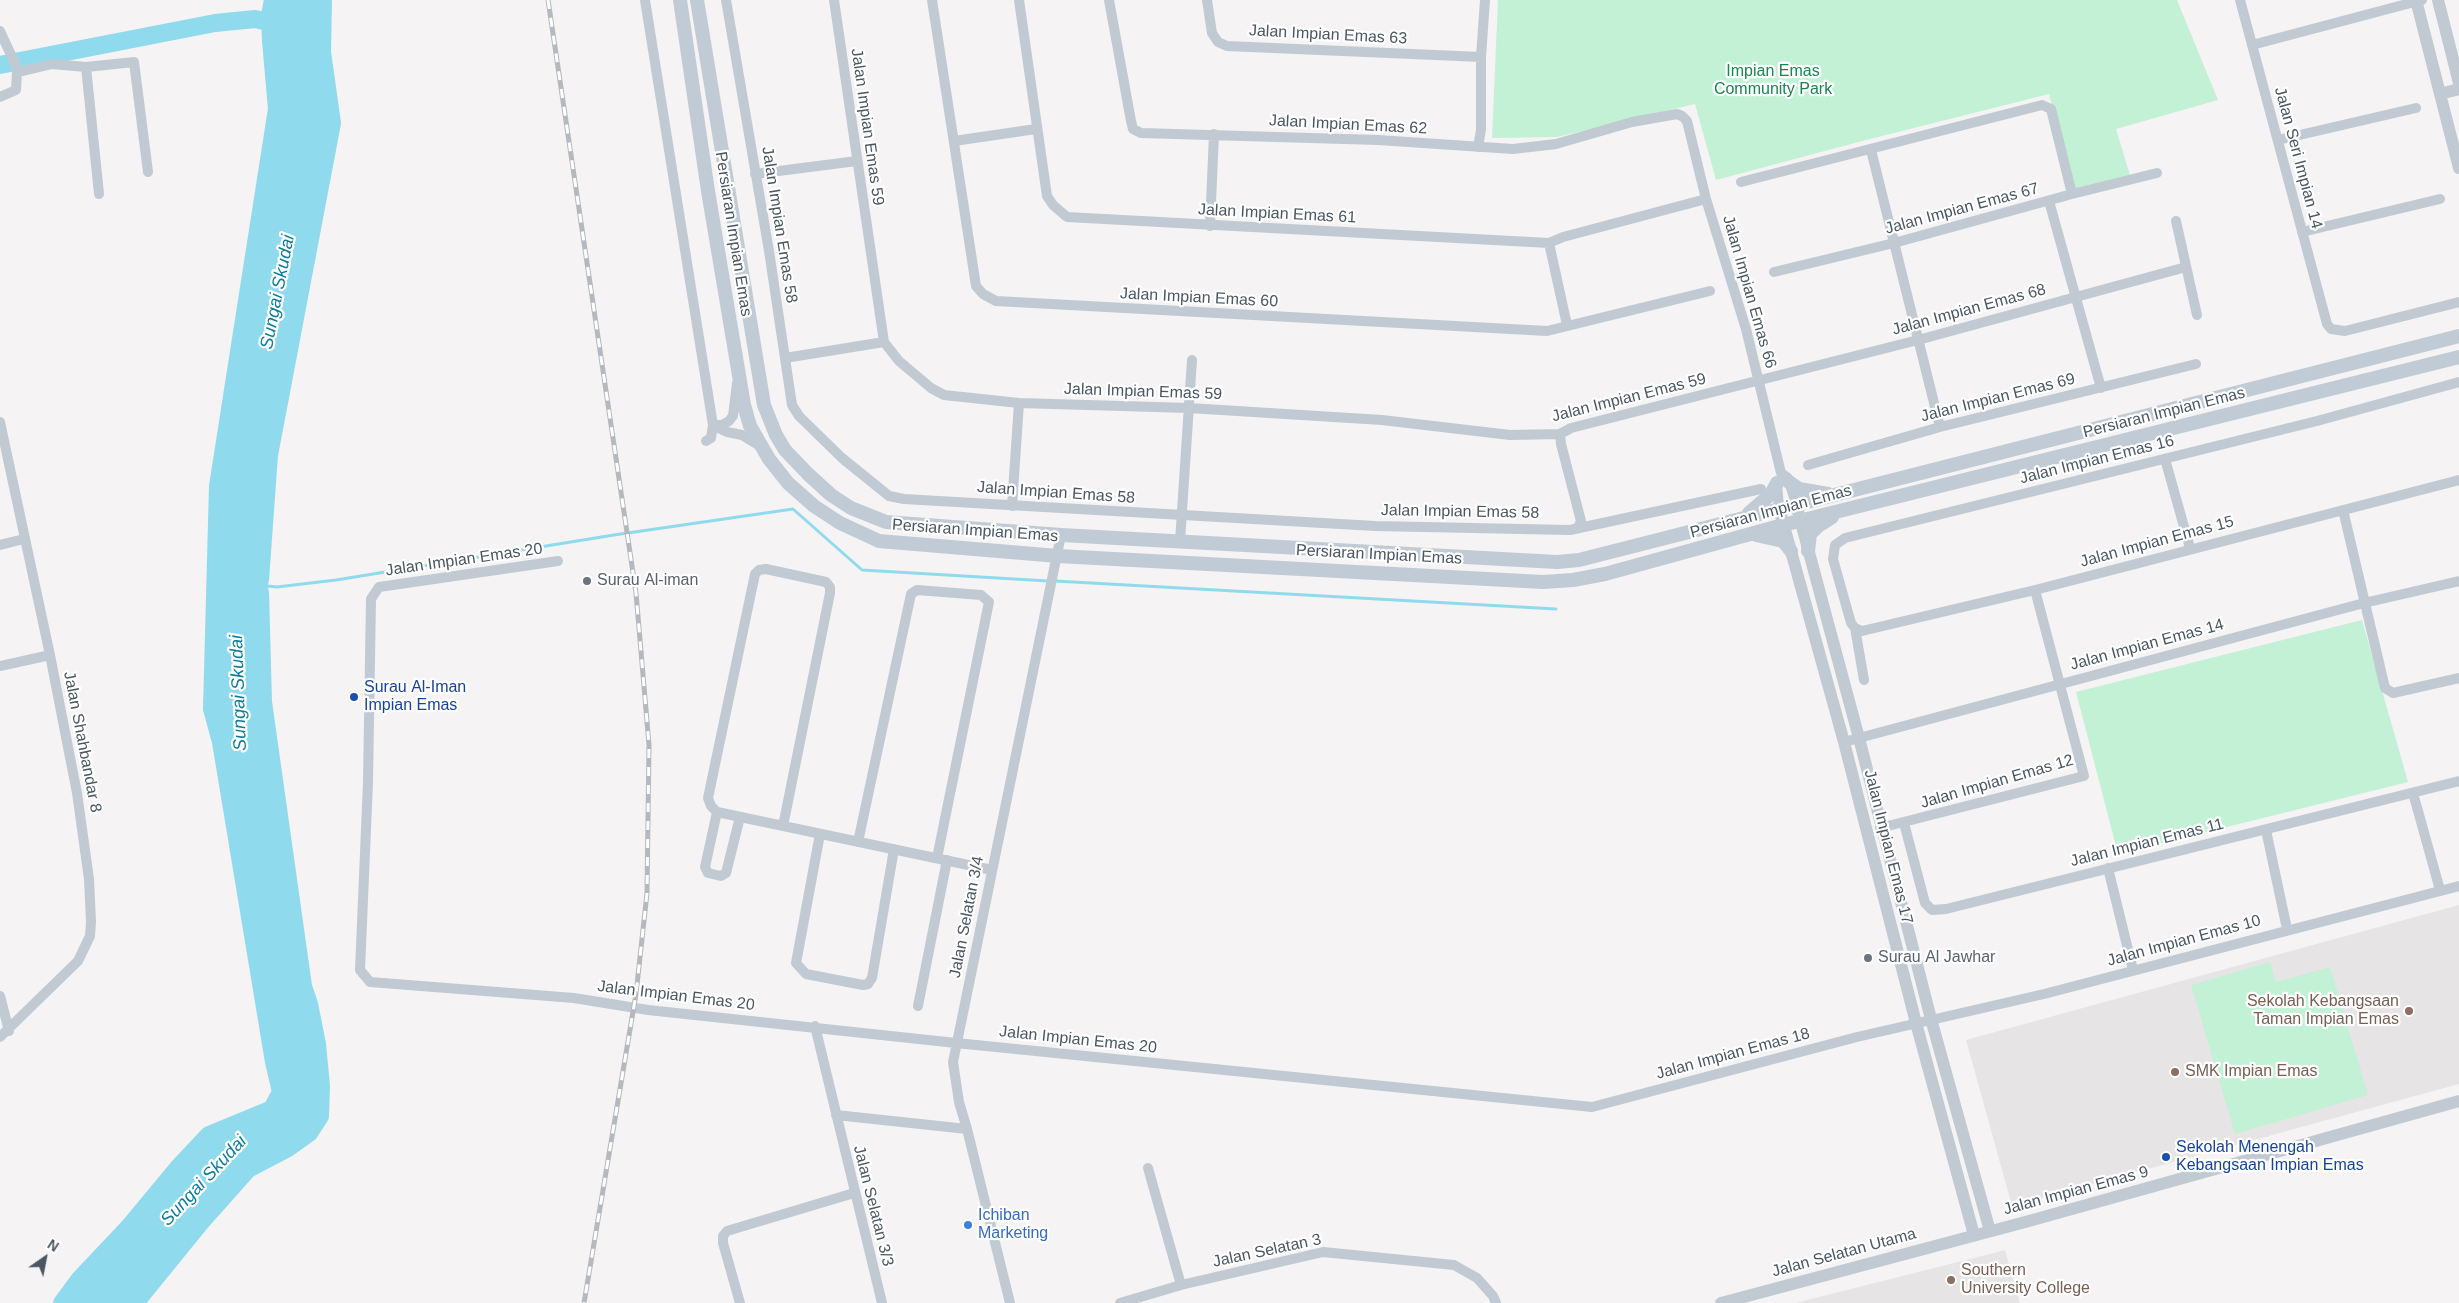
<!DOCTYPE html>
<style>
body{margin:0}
#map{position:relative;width:2459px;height:1303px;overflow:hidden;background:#f5f3f3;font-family:Helvetica,sans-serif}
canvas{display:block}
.north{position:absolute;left:20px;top:1233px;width:50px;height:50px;-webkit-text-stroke:4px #fff;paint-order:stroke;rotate:33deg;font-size:14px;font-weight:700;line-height:20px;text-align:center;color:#4a5661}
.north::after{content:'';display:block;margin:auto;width:18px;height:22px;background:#4a5661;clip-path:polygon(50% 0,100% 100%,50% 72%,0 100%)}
</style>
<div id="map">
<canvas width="2459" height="1303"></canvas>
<div class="north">N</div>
</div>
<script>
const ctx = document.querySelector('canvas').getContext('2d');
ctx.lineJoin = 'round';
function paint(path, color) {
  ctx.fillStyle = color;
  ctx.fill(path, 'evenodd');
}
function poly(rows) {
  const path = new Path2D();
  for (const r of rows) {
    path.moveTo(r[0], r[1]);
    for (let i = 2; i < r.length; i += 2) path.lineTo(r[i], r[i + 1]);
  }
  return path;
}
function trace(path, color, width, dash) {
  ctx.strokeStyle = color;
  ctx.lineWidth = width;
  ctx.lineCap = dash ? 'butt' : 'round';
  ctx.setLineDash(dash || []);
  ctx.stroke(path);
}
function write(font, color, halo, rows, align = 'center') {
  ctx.font = font + ' Helvetica,sans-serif';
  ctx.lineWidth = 4.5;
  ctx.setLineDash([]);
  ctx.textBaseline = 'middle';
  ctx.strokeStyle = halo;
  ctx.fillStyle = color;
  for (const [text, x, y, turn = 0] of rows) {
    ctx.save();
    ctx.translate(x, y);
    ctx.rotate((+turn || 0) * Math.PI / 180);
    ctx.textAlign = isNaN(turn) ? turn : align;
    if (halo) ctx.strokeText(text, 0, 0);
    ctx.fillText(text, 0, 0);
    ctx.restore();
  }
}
paint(poly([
 [2459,905,2459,1084,2012,1206,1966,1040],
 [2005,1250,2020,1303,1795,1303,1982,1256]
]), '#e6e4e5');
paint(poly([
 [1498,0,2177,0,2218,100,2116,129,2130,175,2073,189,2049,94,1866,140,1716,180,1695,104,1557,137,1492,138],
 [2362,620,2408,782,2118,854,2076,692],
 [2270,962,2276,982,2330,967,2368,1095,2235,1134,2191,985]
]), '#c3f1d5');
paint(poly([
 [273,0,323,0,322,52,332,123,269,455,260,580,263,702,303,986,309,1004,317,1044,321,1086,320,1116,309,1133,288,1148,248,1169,200,1223,135,1303,62,1303,79,1280,129,1227,178,1168,209,1135,272,1109,281,1092,274,1062,221,742,212,709,218,486,277,109,271,41,270,15]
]), '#90daee');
trace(poly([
 [1055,581,1556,609],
 [257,585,277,587,336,580,614,535,793,509,862,570,1048,581]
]), '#90daee', 3);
trace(poly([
 [0,65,215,23,255,19,282,25],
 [260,580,269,455,332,123,322,52,323,0],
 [62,1303,79,1280,129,1227,178,1168,209,1135,272,1109,281,1092,274,1062,221,742,212,709,218,486,277,109,271,41,270,15,273,0],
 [135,1303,200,1223,248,1169,288,1148,309,1133,320,1116,321,1086,317,1044,309,1004,303,986,263,702,260,592]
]), '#90daee', 18);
trace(poly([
 [645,0,713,425,711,438,706,441],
 [726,0,769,251,792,405,799,416,842,458,889,496,904,499,1375,526,1570,530,1761,489],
 [834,0,884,342,899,361,931,388,944,395,1019,403,1189,408,1382,420,1510,435,1560,434,1571,428,1918,340,2186,267],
 [932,0,976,286,983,294,996,301,1547,331,1710,291],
 [1019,0,1047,196,1053,205,1067,217,1549,243,1563,237,1706,199],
 [1109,0,1131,121,1133,129,1141,133,1378,140,1513,149,1556,144,1632,122,1677,114,1682,116,1687,121,1706,199,1746,329,1781,473,1788,478,1796,504],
 [1207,0,1212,33,1218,42,1227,46,1481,57],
 [2240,0,2327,324,2331,329,2345,331,2459,302],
 [0,31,19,72,52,64,86,67,134,62,148,172],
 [2252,45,2422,0],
 [86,67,99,194],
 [0,97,16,90,17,71],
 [2278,140,2416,108],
 [954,141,1036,129],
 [1478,147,1481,130,1481,57,1485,0],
 [1871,150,1940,427],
 [755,174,857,161],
 [1741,182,2042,105,2051,109,2072,194],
 [2049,201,2101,388],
 [2176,221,2197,315],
 [1210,226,1214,134],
 [2302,232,2440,199],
 [1549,243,1567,325],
 [1774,272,1894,243,2072,194,2157,173],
 [785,358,884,342],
 [2459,382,2317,421,1845,538,1835,545,1833,559,1851,623,1855,628,1862,631,2035,590,2459,480],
 [0,422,50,655,77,793,89,879,91,922,90,936,78,961,0,1037],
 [713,425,722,425,729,421,733,416,737,383],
 [714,426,727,432,742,435,760,446],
 [1560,434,1561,444,1581,521,1578,528],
 [2165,459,2190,548],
 [1808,465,1940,427,2196,364],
 [1777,483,1779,508],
 [1012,506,1019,403],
 [2343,510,2385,688,2393,693,2459,678],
 [1180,541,1192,360],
 [0,545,24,539],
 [558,561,379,587,371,599,368,782,360,970,370,982,574,998,648,1010,956,1043,1592,1107,1857,1037,2044,994,2459,886],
 [1855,628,1864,680],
 [0,666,50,655],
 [1844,742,2364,603,2459,581],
 [2413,793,2440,890],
 [717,812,705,867,708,873,721,876,726,873,740,817],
 [1904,823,1925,903,1932,910,1946,909,2459,781],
 [783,826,830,593,830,587,826,582,766,569,759,570,755,574,708,798,711,806,717,812,992,870],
 [1880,828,2084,776,2035,590],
 [2266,830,2287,929],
 [820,834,796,963,806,974,863,985,868,984,872,978,894,849],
 [858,842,911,594,917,590,981,595,989,602,937,858],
 [2108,868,2133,970],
 [0,996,9,1031],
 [918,1006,947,860],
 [815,1026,882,1303],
 [836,1115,967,1129],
 [1148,1168,1181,1285],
 [740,1303,723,1243,723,1236,727,1231,854,1193],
 [1010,1303,967,1129,959,1102,953,1062,1061,535],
 [1120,1303,1181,1285,1323,1252,1454,1265,1477,1278,1493,1296,1496,1303]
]), '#c1cad2', 10);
trace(poly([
 [2416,0,2459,168],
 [2438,0,2459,83],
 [2440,94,2459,89],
 [1796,504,1859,738,1931,1019,1990,1231],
 [1779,508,1844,742,1916,1023,1974,1235],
 [1721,1303,2029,1221,2459,1101]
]), '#c1cad2', 12);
trace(poly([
 [680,0,708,191,744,405,750,426,769,459,788,483,814,506,840,523,879,541,1058,556,1543,582,1573,580,1605,574,1783,525,2459,357],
 [697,0,764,405,776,435,785,450,808,474,831,495,851,508,886,522,1061,535,1557,562,1579,560,2459,336],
 [1789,482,1799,489,1828,494],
 [1749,513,1771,494,1777,483],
 [1756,535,1783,541,1791,551],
 [1808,551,1810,534,1818,526,1832,517]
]), '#c1cbd6', 14);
const rail = poly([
 [548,0,636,593,649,745,647,893,636,994,584,1303]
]);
trace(rail, '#b5b8bd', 5);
trace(rail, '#fff', 3, [9]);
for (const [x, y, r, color] of [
 [587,581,5,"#6b7280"],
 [354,697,5,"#1a4fb4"],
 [1868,958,5,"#6b7280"],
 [2409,1011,5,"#8d6e63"],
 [2175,1072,5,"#8d6e63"],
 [2166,1157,5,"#1a4fb4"],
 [968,1225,5,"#3f7fe0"],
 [1951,1280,5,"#8d6e63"]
]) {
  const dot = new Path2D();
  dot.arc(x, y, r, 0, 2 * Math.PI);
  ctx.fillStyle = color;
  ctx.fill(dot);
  trace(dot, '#fff', 2);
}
write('16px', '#4a5661', '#fff', [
 ["Jalan Impian Emas 63",1328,35,3],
 ["Jalan Impian Emas 62",1348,125,3],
 ["Jalan Impian Emas 59",867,127,82],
 ["Jalan Seri Impian 14",2298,158,75],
 ["Jalan Impian Emas 67",1962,209,-15],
 ["Jalan Impian Emas 61",1277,214,3],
 ["Jalan Impian Emas 58",779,225,81],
 ["Persiaran Impian Emas",733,234,81],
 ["Jalan Impian Emas 66",1749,292,74],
 ["Jalan Impian Emas 60",1199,298,3],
 ["Jalan Impian Emas 68",1969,310,-15],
 ["Jalan Impian Emas 59",1143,392,2],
 ["Jalan Impian Emas 59",1629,398,-14],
 ["Jalan Impian Emas 69",1998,398,-14],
 ["Persiaran Impian Emas",2164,413,-14],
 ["Jalan Impian Emas 16",2097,460,-14],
 ["Jalan Impian Emas 58",1056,493,4],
 ["Jalan Impian Emas 58",1460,512,1],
 ["Persiaran Impian Emas",1771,512,-15],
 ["Persiaran Impian Emas",975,531,4],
 ["Jalan Impian Emas 15",2157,542,-15],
 ["Persiaran Impian Emas",1379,555,3],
 ["Jalan Impian Emas 20",464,560,-8],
 ["Jalan Impian Emas 14",2147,645,-15],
 ["Jalan Shahbandar 8",82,742,79],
 ["Jalan Impian Emas 12",1997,782,-16],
 ["Jalan Impian Emas 11",2147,843,-14],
 ["Jalan Impian Emas 17",1888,847,76],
 ["Jalan Selatan 3/4",967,917,-79],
 ["Jalan Impian Emas 10",2184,941,-15],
 ["Jalan Impian Emas 20",676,996,7],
 ["Jalan Impian Emas 20",1078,1040,6],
 ["Jalan Impian Emas 18",1733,1054,-15],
 ["Jalan Impian Emas 9",2076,1191,-15],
 ["Jalan Selatan 3/3",873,1206,76],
 ["Jalan Selatan 3",1267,1251,-12],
 ["Jalan Selatan Utama",1844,1253,-15]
]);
write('16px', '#17864f', '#fff', [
 ["Impian Emas",1773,72],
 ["Community Park",1773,90]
]);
write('16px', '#5b616d', '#fff', [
 ["Surau Al-iman",597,581],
 ["Surau Al Jawhar",1878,958]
], 'left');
write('16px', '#164399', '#fff', [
 ["Surau Al-Iman",364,688],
 ["Impian Emas",364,706],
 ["Sekolah Menengah",2176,1148],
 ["Kebangsaan Impian Emas",2176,1166]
], 'left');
write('16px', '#785e54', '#fff', [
 ["Sekolah Kebangsaan",2399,1002,"right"],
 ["Taman Impian Emas",2399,1020,"right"],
 ["SMK Impian Emas",2185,1072],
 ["Southern",1961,1271],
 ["University College",1961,1289]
], 'left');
write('16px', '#366cbe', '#fff', [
 ["Ichiban",978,1216],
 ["Marketing",978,1234]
], 'left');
write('italic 18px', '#0c7c9b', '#fff', [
 ["Sungai Skudai",278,292,-79],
 ["Sungai Skudai",239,693,-92],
 ["Sungai Skudai",204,1181,-47]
]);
</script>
